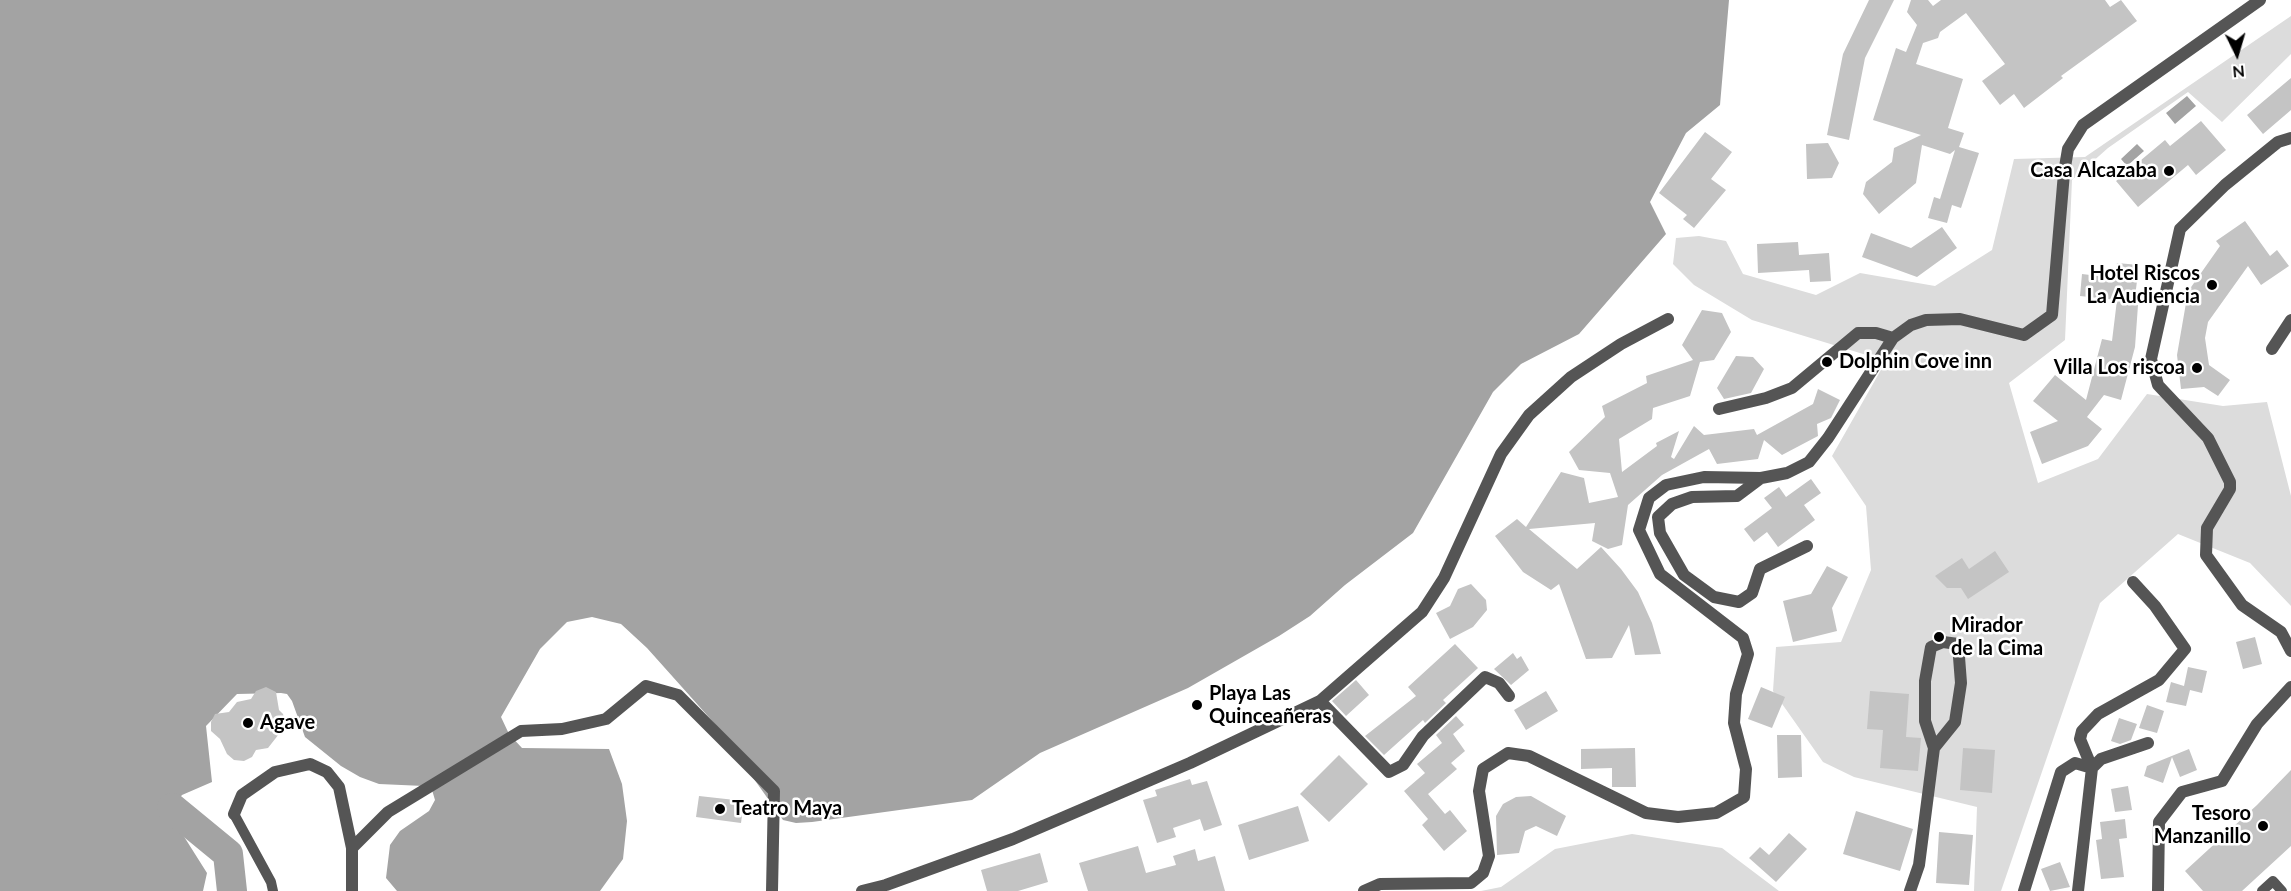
<!DOCTYPE html>
<meta charset="utf-8">
<style>
body{margin:0}
#map{position:relative;width:2291px;height:891px;overflow:hidden;background:#fff;font-family:Lato,sans-serif}
canvas{display:block}
.north{position:absolute;left:2207px;top:24px;width:60px;height:60px;-webkit-text-stroke:4px #fff;paint-order:stroke;rotate:175deg;font-size:16px;font-weight:700;line-height:24px;text-align:center;color:#000}
.north::after{content:'';display:block;margin:auto;width:21px;height:27px;background:#000;clip-path:polygon(50% 0,100% 100%,50% 72%,0 100%)}
</style>
<div id="map">
<canvas width="2291" height="891"></canvas>
<div class="north">N</div>
</div>
<script>
const ctx = document.querySelector('canvas').getContext('2d');
ctx.lineJoin = 'round';
function paint(path, color) {
  ctx.fillStyle = color;
  ctx.fill(path, 'evenodd');
}
function poly(rows) {
  const path = new Path2D();
  for (const r of rows) {
    path.moveTo(r[0], r[1]);
    for (let i = 2; i < r.length; i += 2) path.lineTo(r[i], r[i + 1]);
  }
  return path;
}
function trace(path, color, width, dash) {
  ctx.strokeStyle = color;
  ctx.lineWidth = width;
  ctx.lineCap = dash ? 'butt' : 'round';
  ctx.setLineDash(dash || []);
  ctx.stroke(path);
}
function write(font, color, halo, rows, align = 'center') {
  ctx.font = font + ' Lato,sans-serif';
  ctx.lineWidth = 5;
  ctx.setLineDash([]);
  ctx.textBaseline = 'middle';
  ctx.strokeStyle = halo;
  ctx.fillStyle = color;
  for (const [text, x, y, turn = 0] of rows) {
    ctx.save();
    ctx.translate(x, y);
    ctx.rotate((+turn || 0) * Math.PI / 180);
    ctx.textAlign = isNaN(turn) ? turn : align;
    if (halo) ctx.strokeText(text, 0, 0);
    ctx.fillText(text, 0, 0);
    ctx.restore();
  }
}
paint(poly([
 [2291,16,2291,54,2222,122,2188,92,2108,148,2072,180,2065,340,2009,383,2038,483,2098,459,2147,394,2223,406,2267,402,2291,496,2291,606,2250,563,2178,534,2100,603,2001,891,1974,891,1977,807,1854,777,1823,762,1773,691,1776,647,1841,642,1871,570,1866,506,1832,456,1886,361,1752,320,1694,285,1673,264,1676,238,1699,236,1726,241,1743,274,1816,295,1860,273,1935,286,1992,250,2014,159,2085,157],
 [1632,834,1722,848,1779,891,1481,891,1501,887,1555,849]
]), '#dcdcdc');
paint(poly([
 [0,0,1729,0,1720,105,1686,133,1650,202,1666,234,1579,334,1521,364,1493,392,1413,533,1345,585,1310,616,1279,636,1188,688,1040,753,972,800,812,822,796,823,783,820,715,724,647,648,621,624,592,617,567,622,540,649,501,717,509,734,522,748,609,749,622,784,627,821,623,859,600,891,397,891,386,878,390,845,400,831,429,811,435,800,432,790,424,786,379,784,360,777,341,766,305,737,292,701,287,694,281,693,237,694,206,726,212,782,182,795,172,808,183,835,207,873,203,891,0,891],
 [2187,96,2196,106,2175,124,2166,113],
 [2137,144,2144,151,2127,166,2121,159]
]), '#a3a3a3');
trace(poly([
 [172,808,228,854,232,891]
]), '#a3a3a3', 30);
paint(poly([
 [1869,0,1894,0,1865,58,1849,140,1827,135,1843,54],
 [1911,0,1928,0,1933,6,1941,0,2105,0,2110,7,2121,0,2137,21,2061,76,2063,78,2024,108,2014,94,2000,105,1982,81,2005,64,1966,13,1940,32,1938,38,1923,43,1916,64,1963,79,1948,128,1964,133,1959,147,1979,153,1961,208,1952,205,1947,223,1928,218,1934,197,1940,199,1955,150,1950,154,1922,145,1916,183,1879,214,1863,194,1866,182,1892,162,1894,148,1921,135,1873,120,1896,48,1906,52,1917,25,1907,12],
 [2291,78,2291,110,2263,134,2247,115],
 [2201,121,2226,150,2196,175,2188,165,2138,207,2116,181,2165,140,2170,146],
 [1705,132,1732,152,1711,179,1726,190,1694,228,1683,219,1687,215,1659,193],
 [1828,143,1839,163,1832,178,1807,179,1806,144],
 [2245,221,2270,256,2277,250,2289,266,2261,285,2248,266,2208,322,2205,338,2209,365,2230,380,2218,396,2204,387,2181,389,2177,355,2186,303,2182,300,2220,246,2216,241],
 [1942,227,1957,248,1917,277,1862,257,1871,233,1911,248],
 [1798,242,1799,255,1829,253,1831,281,1810,282,1809,270,1758,273,1757,244],
 [2117,263,2139,265,2134,305,2138,305,2135,347,2121,400,2104,395,2087,417,2102,429,2088,446,2042,464,2030,432,2058,421,2033,401,2055,375,2086,400,2102,339,2112,341,2117,300,2080,296,2082,274,2115,278],
 [1702,310,1722,313,1731,332,1714,360,1700,362,1690,396,1653,408,1652,419,1619,439,1622,472,1657,446,1656,443,1679,431,1671,457,1674,459,1694,426,1704,435,1754,429,1757,435,1813,404,1818,389,1840,400,1831,418,1817,424,1818,436,1782,455,1764,440,1758,459,1717,464,1709,449,1662,475,1628,505,1622,545,1608,549,1592,541,1595,523,1529,529,1577,569,1601,547,1621,569,1638,592,1652,623,1661,654,1635,655,1629,625,1612,658,1586,659,1559,584,1551,590,1523,572,1495,536,1517,519,1526,527,1561,472,1584,478,1589,503,1618,497,1610,473,1579,470,1569,452,1605,417,1602,406,1647,383,1646,376,1693,360,1682,345],
 [1736,356,1753,357,1764,369,1751,393,1724,399,1717,388],
 [1811,479,1821,493,1804,505,1815,520,1778,547,1767,532,1754,542,1744,529,1772,508,1764,498,1779,487,1786,497],
 [1995,551,2009,572,1968,599,1961,588,1947,588,1935,576,1962,558,1969,569],
 [1827,566,1848,577,1832,608,1837,631,1793,642,1783,601,1811,594],
 [1471,584,1486,600,1487,610,1473,627,1450,639,1436,613,1450,606,1458,589],
 [2255,637,2262,664,2243,669,2236,642],
 [1455,644,1478,668,1443,700,1446,703,1425,723,1423,720,1384,755,1365,736,1416,696,1408,687],
 [1513,653,1517,659,1521,656,1529,670,1511,685,1494,669],
 [2188,667,2207,671,2202,693,2190,690,2186,706,2166,702,2171,682,2184,686],
 [1356,680,1369,695,1346,716,1332,701],
 [266,687,276,692,279,710,283,714,286,725,268,748,256,750,252,757,244,761,234,760,227,754,220,739,211,731,211,722,215,714,229,712,237,702,251,699,256,691],
 [1761,687,1785,697,1772,728,1748,719],
 [1546,691,1558,711,1526,730,1514,710],
 [1870,691,1909,694,1906,737,1921,738,1918,771,1880,768,1883,730,1867,729],
 [2147,705,2164,711,2157,733,2139,728],
 [1456,716,1464,725,1453,734,1465,751,1451,763,1457,769,1428,794,1445,814,1450,810,1467,831,1444,851,1422,825,1428,819,1404,791,1425,773,1417,764,1442,743,1436,735],
 [2119,718,2137,724,2131,740,2120,744,2111,741],
 [1777,735,1801,735,1802,777,1778,778],
 [1635,748,1636,787,1612,787,1612,768,1581,769,1581,749],
 [1963,748,1995,750,1992,793,1960,790],
 [2189,749,2197,770,2180,777,2172,757,2163,783,2144,776,2147,766],
 [1339,755,1368,784,1329,822,1300,794],
 [2291,770,2291,846,2242,891,2203,891,2185,871,2257,805],
 [1190,779,1192,785,1207,781,1222,825,1204,831,1200,819,1173,828,1176,837,1157,843,1143,800,1157,796,1155,790],
 [2128,786,2132,810,2115,812,2111,789],
 [699,796,744,801,741,823,696,817],
 [1531,796,1566,816,1557,836,1536,826,1525,831,1519,853,1497,855,1496,816,1503,804,1516,797],
 [1298,806,1309,841,1249,860,1238,825],
 [1856,811,1913,829,1900,871,1843,854],
 [2125,819,2127,838,2119,839,2124,877,2101,879,2096,840,2102,839,2100,822],
 [1939,832,1973,835,1969,885,1936,883],
 [1789,833,1807,849,1776,882,1749,858,1760,847,1769,855],
 [1138,846,1146,873,1176,865,1173,856,1195,849,1198,861,1215,856,1225,891,1088,891,1079,863],
 [1040,853,1048,882,1018,891,987,891,981,870],
 [2060,862,2070,887,2050,891,2041,869]
]), '#c4c4c4');
trace(poly([
 [234,814,271,882,273,891],
 [2262,891,2273,881,2282,891]
]), '#555', 10);
trace(poly([
 [2291,138,2278,142,2225,185,2180,229,2151,359,2158,385,2208,438,2230,482,2230,489,2207,528,2206,555,2242,605,2281,632,2291,651],
 [2272,349,2291,320],
 [1719,409,1766,398,1792,388,1858,333,1876,333,1893,338],
 [1761,478,1737,496,1692,497,1672,504,1658,517,1660,533,1684,575,1714,597,1739,602,1752,593,1760,569,1807,546],
 [1320,701,1422,612,1444,578,1501,454,1529,415,1571,377,1621,344,1668,319],
 [234,814,242,795,275,772,310,764,327,772,339,787,352,848,352,891],
 [352,848,388,812,521,731,562,729,606,719,646,686,678,695,774,791,772,891],
 [862,891,886,885,1013,839,1190,763,1320,701,1389,772,1403,765,1423,736,1485,677,1499,683,1509,696],
 [1364,891,1380,884,1471,883,1483,873,1489,856,1479,791,1483,769,1508,753,1529,756,1646,813,1678,817,1716,813,1744,797,1746,769,1734,723,1736,694,1748,654,1743,638,1660,574,1639,530,1649,498,1666,485,1704,477,1761,478,1787,473,1809,462,1828,438,1893,338,1911,325,1926,320,1960,319,2024,335,2052,315,2064,173,2068,149,2083,125,2260,0],
 [1910,891,1919,865,1934,748,1925,721,1925,681,1931,647,1943,642,1958,644,1961,683,1955,722,1934,748],
 [2024,891,2061,772,2075,763,2092,768,2101,759,2148,743],
 [2078,891,2092,768,2080,739,2082,731,2098,714,2159,680,2185,649,2155,606,2133,582],
 [2158,891,2159,822,2182,792,2222,781,2257,724,2291,687]
]), '#555', 12);
for (const [x, y, r, color] of [
 [2169,171,6,"#000"],
 [2212,285,6,"#000"],
 [1827,362,6,"#000"],
 [2197,368,6,"#000"],
 [1939,637,6,"#000"],
 [1197,705,6,"#000"],
 [248,723,6,"#000"],
 [720,809,6,"#000"],
 [2263,826,6,"#000"]
]) {
  const dot = new Path2D();
  dot.arc(x, y, r, 0, 2 * Math.PI);
  ctx.fillStyle = color;
  ctx.fill(dot);
  trace(dot, '#fff', 2);
}
write('bold 20px', '#000', '#fff', [
 ["Casa Alcazaba",2157,171,"right"],
 ["Hotel Riscos",2200,274,"right"],
 ["La Audiencia",2200,297,"right"],
 ["Dolphin Cove inn",1839,362],
 ["Villa Los riscoa",2185,368,"right"],
 ["Mirador",1951,626],
 ["de la Cima",1951,649],
 ["Playa Las",1209,694],
 ["Quinceañeras",1209,717],
 ["Agave",260,723],
 ["Teatro Maya",732,809],
 ["Tesoro",2251,814,"right"],
 ["Manzanillo",2251,837,"right"]
], 'left');
</script>
